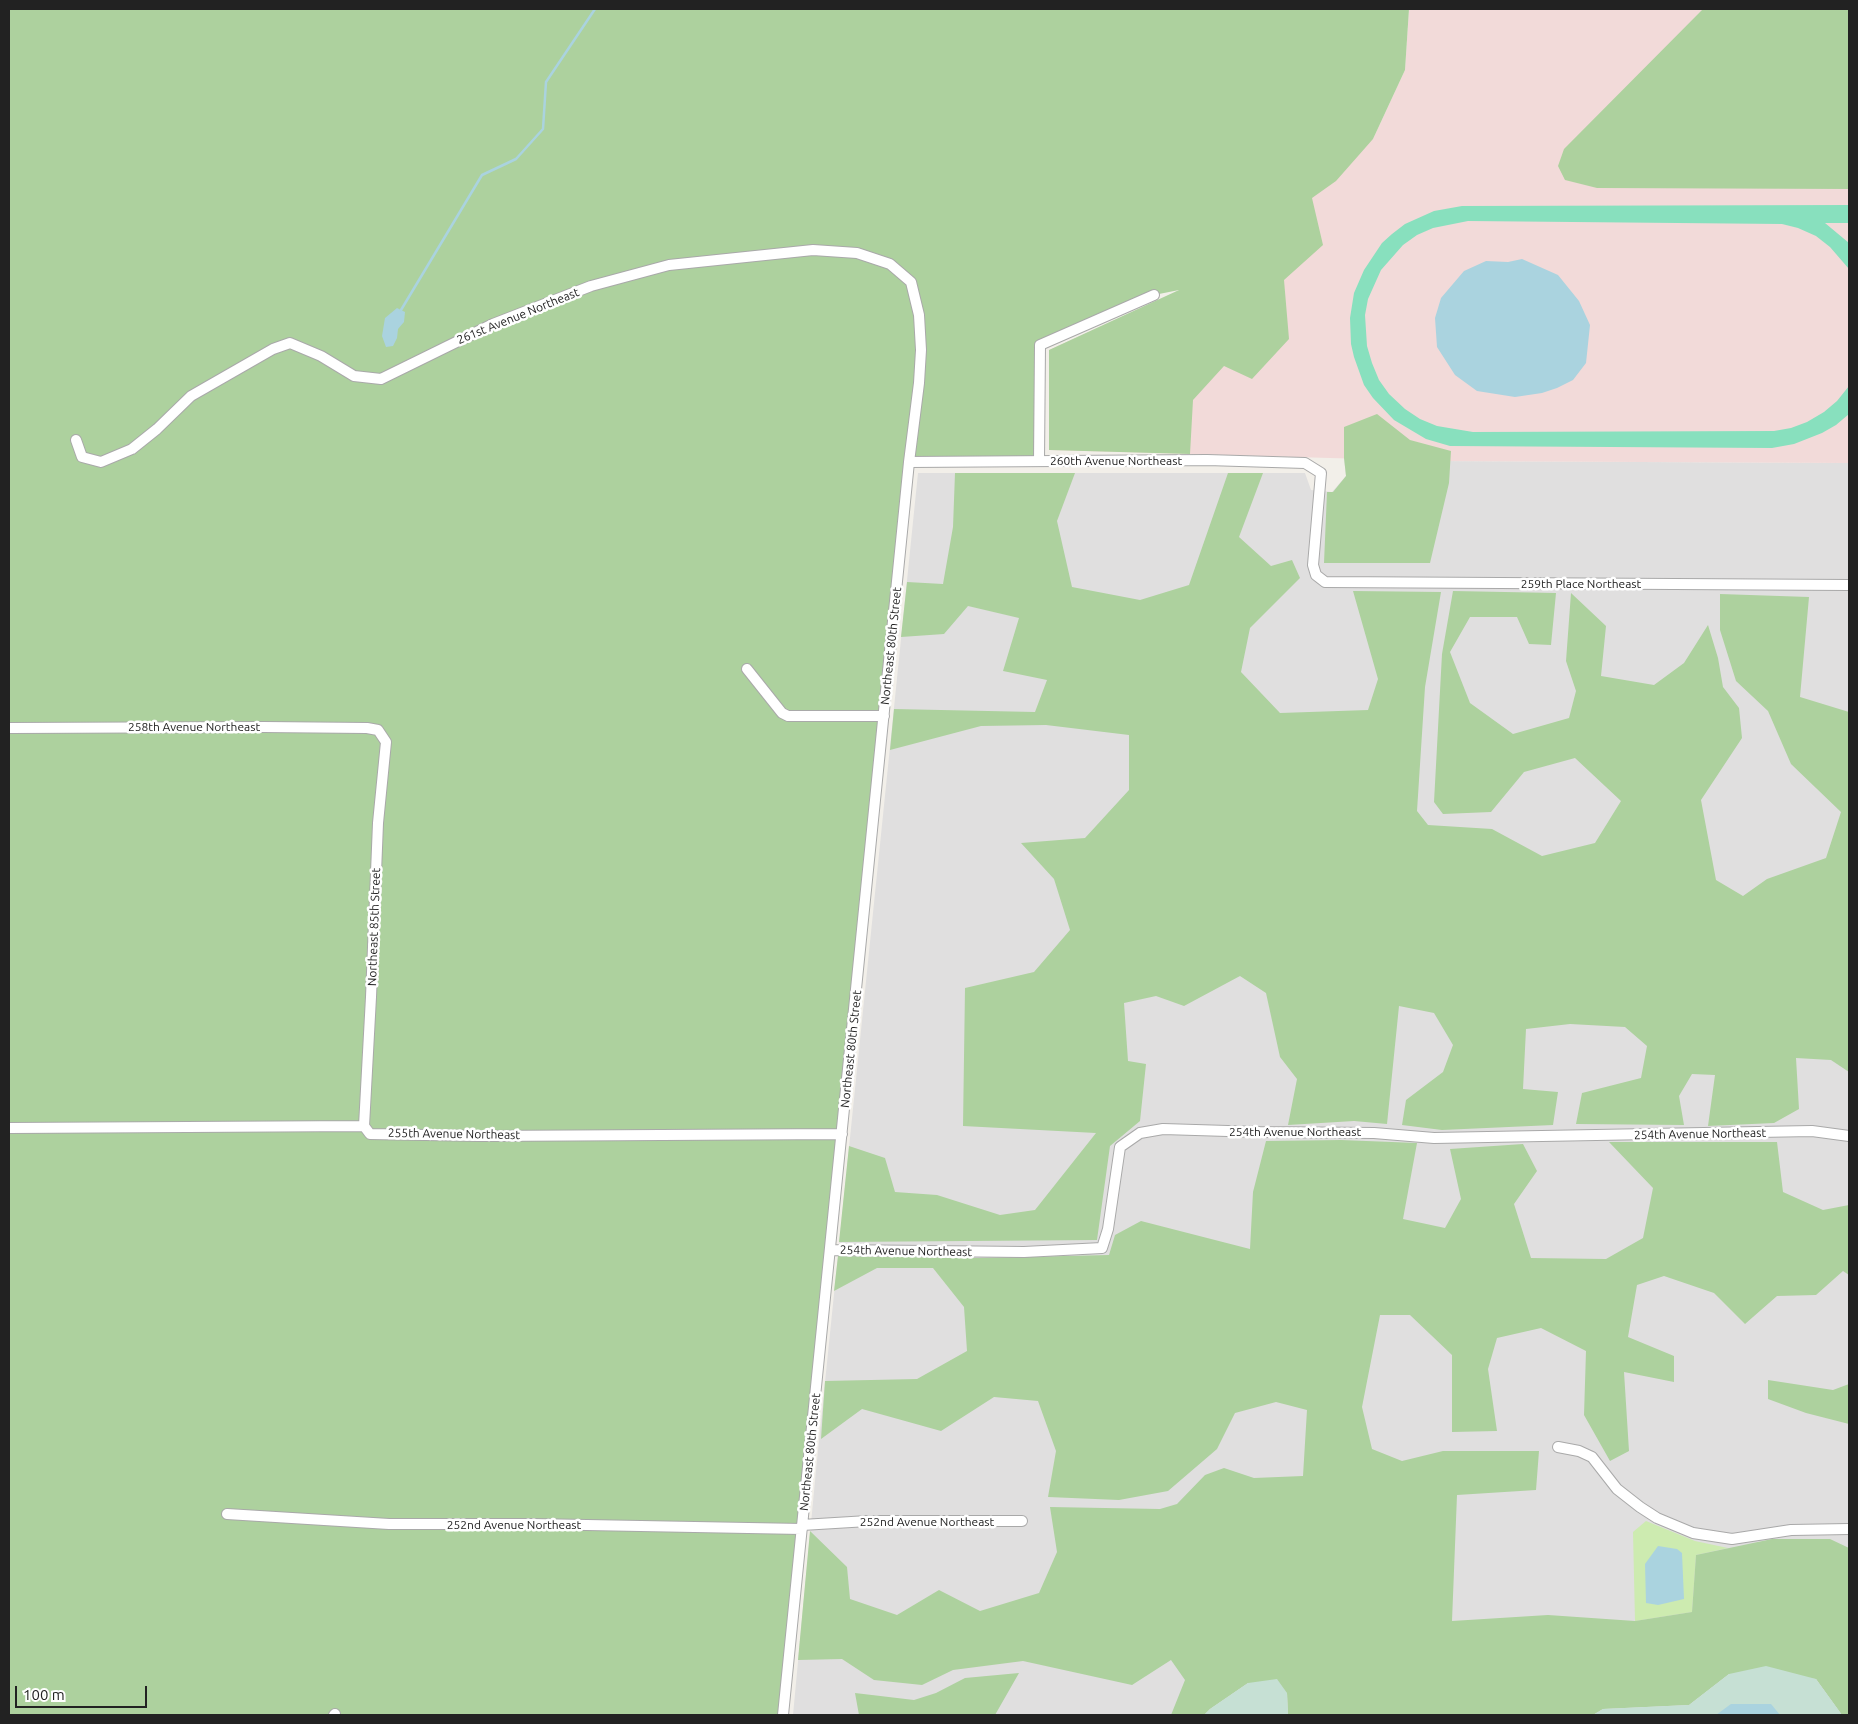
<!DOCTYPE html>
<style>
body{margin:0}
#map{position:relative;width:1858px;height:1724px;overflow:hidden;background:#f2efe9;font-family:Ubuntu,sans-serif}
canvas{display:block}
.frame{position:absolute;inset:0;border:10px solid #222;pointer-events:none}
.scale{position:absolute;left:15px;top:1686px;width:132px;height:22px;box-sizing:border-box;border:2px solid #222;border-top:0;padding-left:6px;font-size:15px;line-height:18px;white-space:nowrap;color:#222;-webkit-text-stroke:4px #fff;paint-order:stroke}
</style>
<div id="map">
<canvas width="1858" height="1724"></canvas>
<div class="frame"></div>
<div class="scale">100 m</div>
</div>
<script>
const ctx = document.querySelector('canvas').getContext('2d');
ctx.lineJoin = 'round';
function paint(path, color) {
  ctx.fillStyle = color;
  ctx.fill(path, 'evenodd');
}
function poly(rows) {
  const path = new Path2D();
  for (const r of rows) {
    path.moveTo(r[0], r[1]);
    for (let i = 2; i < r.length; i += 2) path.lineTo(r[i], r[i + 1]);
  }
  return path;
}
function trace(path, color, width, dash) {
  ctx.strokeStyle = color;
  ctx.lineWidth = width;
  ctx.lineCap = dash ? 'butt' : 'round';
  ctx.setLineDash(dash || []);
  ctx.stroke(path);
}
function write(font, color, halo, rows, align = 'center') {
  ctx.font = font + ' Ubuntu,sans-serif';
  ctx.lineWidth = 5;
  ctx.setLineDash([]);
  ctx.textBaseline = 'middle';
  ctx.strokeStyle = halo;
  ctx.fillStyle = color;
  for (const [text, x, y, turn = 0] of rows) {
    ctx.save();
    ctx.translate(x, y);
    ctx.rotate((+turn || 0) * Math.PI / 180);
    ctx.textAlign = isNaN(turn) ? turn : align;
    if (halo) ctx.strokeText(text, 0, 0);
    ctx.fillText(text, 0, 0);
    ctx.restore();
  }
}
paint(poly([
 [1344,458,1435,461,1849,463,1849,1715,793,1715,816,1470,918,473,1305,473,1311,490,1332,492,1346,476]
]), '#e0dfdf');
paint(poly([
 [1409,9,1849,9,1849,463,1435,461,1049,450,1049,350,1182,290,1373,139,1405,70]
]), '#f2dad9');
paint(poly([
 [1646,1521,1695,1541,1728,1548,1696,1555,1692,1612,1635,1621,1633,1532]
]), '#cdebb0');
paint(poly([
 [9,9,1409,9,1405,70,1373,139,1336,181,1312,198,1323,245,1284,280,1289,339,1252,379,1224,366,1193,400,1190,454,1049,450,1049,350,1179,290,1154,295,1040,345,1039,461,909,462,783,1715,9,1715],
 [1703,9,1849,9,1849,189,1597,188,1565,180,1558,166,1564,149],
 [1377,414,1410,440,1451,451,1449,483,1430,563,1324,563,1327,492,1333,492,1346,476,1344,458,1344,427],
 [955,473,1075,473,1057,521,1072,587,1140,600,1189,585,1228,473,1263,473,1239,537,1271,566,1292,560,1300,578,1250,628,1241,672,1280,713,1368,710,1378,679,1353,591,1441,592,1425,687,1417,811,1428,825,1492,829,1542,856,1595,843,1621,801,1575,758,1524,772,1491,812,1443,814,1434,802,1442,654,1453,591,1556,593,1551,645,1529,644,1517,617,1470,617,1450,652,1470,703,1513,734,1569,718,1576,691,1566,661,1571,593,1606,626,1601,676,1654,685,1684,663,1708,625,1718,658,1723,687,1739,708,1742,738,1701,800,1716,880,1743,896,1767,879,1826,858,1841,812,1791,764,1768,711,1736,681,1720,630,1720,594,1809,597,1800,697,1849,712,1849,1072,1831,1060,1796,1058,1799,1109,1774,1123,1708,1126,1715,1075,1692,1074,1679,1096,1684,1125,1576,1124,1582,1093,1641,1078,1647,1046,1625,1027,1570,1024,1526,1029,1523,1089,1558,1092,1553,1125,1442,1130,1402,1125,1406,1100,1443,1072,1453,1045,1434,1013,1399,1006,1387,1124,1354,1121,1288,1125,1297,1079,1280,1057,1266,993,1240,976,1184,1006,1156,996,1124,1003,1128,1061,1146,1064,1140,1121,1110,1146,1097,1240,839,1242,849,1146,885,1158,895,1192,937,1195,1000,1215,1035,1210,1096,1133,963,1126,965,988,1034,972,1070,930,1054,879,1021,843,1085,838,1129,790,1129,735,1046,725,981,726,890,750,894,709,1035,712,1047,680,1003,671,1019,618,968,606,944,634,901,637,907,582,943,584,953,527],
 [1341,1140,1417,1143,1403,1219,1445,1228,1461,1199,1450,1149,1523,1144,1537,1171,1514,1204,1531,1258,1606,1259,1643,1238,1653,1188,1609,1142,1777,1142,1783,1192,1823,1210,1849,1205,1849,1275,1843,1271,1816,1295,1777,1296,1745,1324,1714,1293,1664,1276,1637,1285,1628,1337,1674,1356,1674,1382,1624,1372,1629,1451,1610,1461,1584,1415,1586,1351,1541,1328,1497,1338,1488,1369,1497,1431,1452,1432,1452,1355,1410,1315,1380,1315,1362,1407,1372,1449,1402,1461,1443,1451,1539,1451,1536,1490,1457,1495,1452,1621,1548,1615,1635,1621,1692,1612,1696,1555,1772,1539,1830,1539,1849,1548,1849,1715,1842,1715,1816,1679,1729,1674,1689,1705,1603,1709,1593,1715,1288,1715,1287,1693,1248,1683,1210,1709,1204,1715,1171,1715,1185,1680,1171,1660,1132,1685,1023,1661,953,1670,922,1685,874,1680,842,1659,798,1660,810,1531,847,1567,850,1599,897,1615,939,1590,980,1611,1039,1593,1057,1552,1050,1507,1160,1509,1177,1504,1205,1475,1224,1468,1254,1478,1303,1476,1307,1410,1276,1402,1235,1413,1217,1449,1168,1491,1119,1500,1048,1497,1056,1451,1038,1401,994,1397,941,1431,862,1409,821,1439,825,1381,917,1379,967,1351,964,1307,933,1268,877,1268,834,1291,838,1256,977,1258,1109,1255,1115,1235,1141,1221,1250,1249,1253,1192,1266,1141],
 [1768,1380,1833,1390,1849,1384,1849,1424,1806,1413,1768,1399],
 [1019,1673,995,1715,859,1715,855,1693,914,1700,936,1693,965,1678]
]), '#add19e');
paint(poly([
 [1766,1666,1816,1679,1842,1715,1593,1715,1603,1709,1689,1705,1729,1674],
 [1277,1679,1287,1693,1288,1715,1204,1715,1210,1709,1248,1683]
]), '#c6e0d4');
paint(poly([
 [1849,205,1849,223,1825,223,1849,243,1849,269,1830,247,1816,236,1798,228,1782,224,1468,221,1433,228,1417,235,1403,245,1381,270,1368,299,1365,315,1367,346,1372,363,1379,380,1389,394,1405,409,1420,419,1437,426,1473,432,1774,431,1791,428,1807,422,1824,412,1837,401,1849,386,1849,414,1836,425,1822,433,1794,444,1772,448,1450,446,1426,439,1394,420,1373,398,1364,385,1354,357,1351,344,1350,318,1354,293,1364,270,1382,243,1392,234,1405,224,1434,211,1462,206]
]), '#88e0be');
paint(poly([
 [1522,259,1558,275,1579,301,1590,325,1586,363,1573,380,1557,388,1542,393,1515,397,1477,391,1455,375,1437,347,1435,318,1441,298,1464,271,1486,261,1508,262],
 [397,308,405,312,404,322,398,329,397,338,393,346,386,347,382,336,385,318],
 [1658,1546,1677,1549,1682,1553,1684,1599,1658,1605,1646,1603,1645,1564],
 [1731,1704,1771,1704,1780,1715,1716,1715]
]), '#aad3df');
trace(poly([
 [401,310,482,175,516,159,543,129,546,82,595,9]
]), '#aad3df', 2.5);
const minor = poly([
 [76,440,82,457,101,462,132,449,157,429,191,396,273,349,290,343,321,356,354,376,381,379,493,324,591,286,669,265,813,250,857,253,890,264,911,282,919,315,921,350,919,383,909,462,783,1715],
 [1039,461,1040,345,1154,295],
 [909,462,1207,460,1305,463,1321,473,1313,565,1316,575,1325,582,1849,585],
 [747,669,782,713,788,716,884,716],
 [9,728,264,727,367,728,378,730,386,742,378,823,371,997,364,1126],
 [9,1128,364,1126,370,1134,481,1136,842,1134],
 [831,1250,1024,1252,1102,1248,1108,1229,1120,1147,1140,1133,1163,1129,1260,1132,1374,1133,1434,1138,1812,1131,1849,1136],
 [1558,1447,1579,1451,1592,1457,1617,1489,1640,1507,1657,1518,1693,1533,1732,1539,1791,1530,1849,1529],
 [227,1514,389,1524,533,1524,802,1529],
 [802,1525,868,1521,1022,1521],
 [334,1715,335,1714]
]);
trace(minor, '#a9a9a9', 12);
trace(minor, '#fff', 10);
write('12px', '#222', '#fff', [
 ["261st Avenue Northeast",518,316,-22],
 ["260th Avenue Northeast",1116,461],
 ["259th Place Northeast",1581,584],
 ["Northeast 80th Street",891,646,-84],
 ["258th Avenue Northeast",194,727],
 ["Northeast 85th Street",374,927,-88],
 ["Northeast 80th Street",851,1049,-84],
 ["254th Avenue Northeast",1295,1132],
 ["255th Avenue Northeast",454,1134,1],
 ["254th Avenue Northeast",1700,1134,-1],
 ["254th Avenue Northeast",906,1251,1],
 ["Northeast 80th Street",810,1452,-84],
 ["252nd Avenue Northeast",927,1522],
 ["252nd Avenue Northeast",514,1525]
]);
</script>
